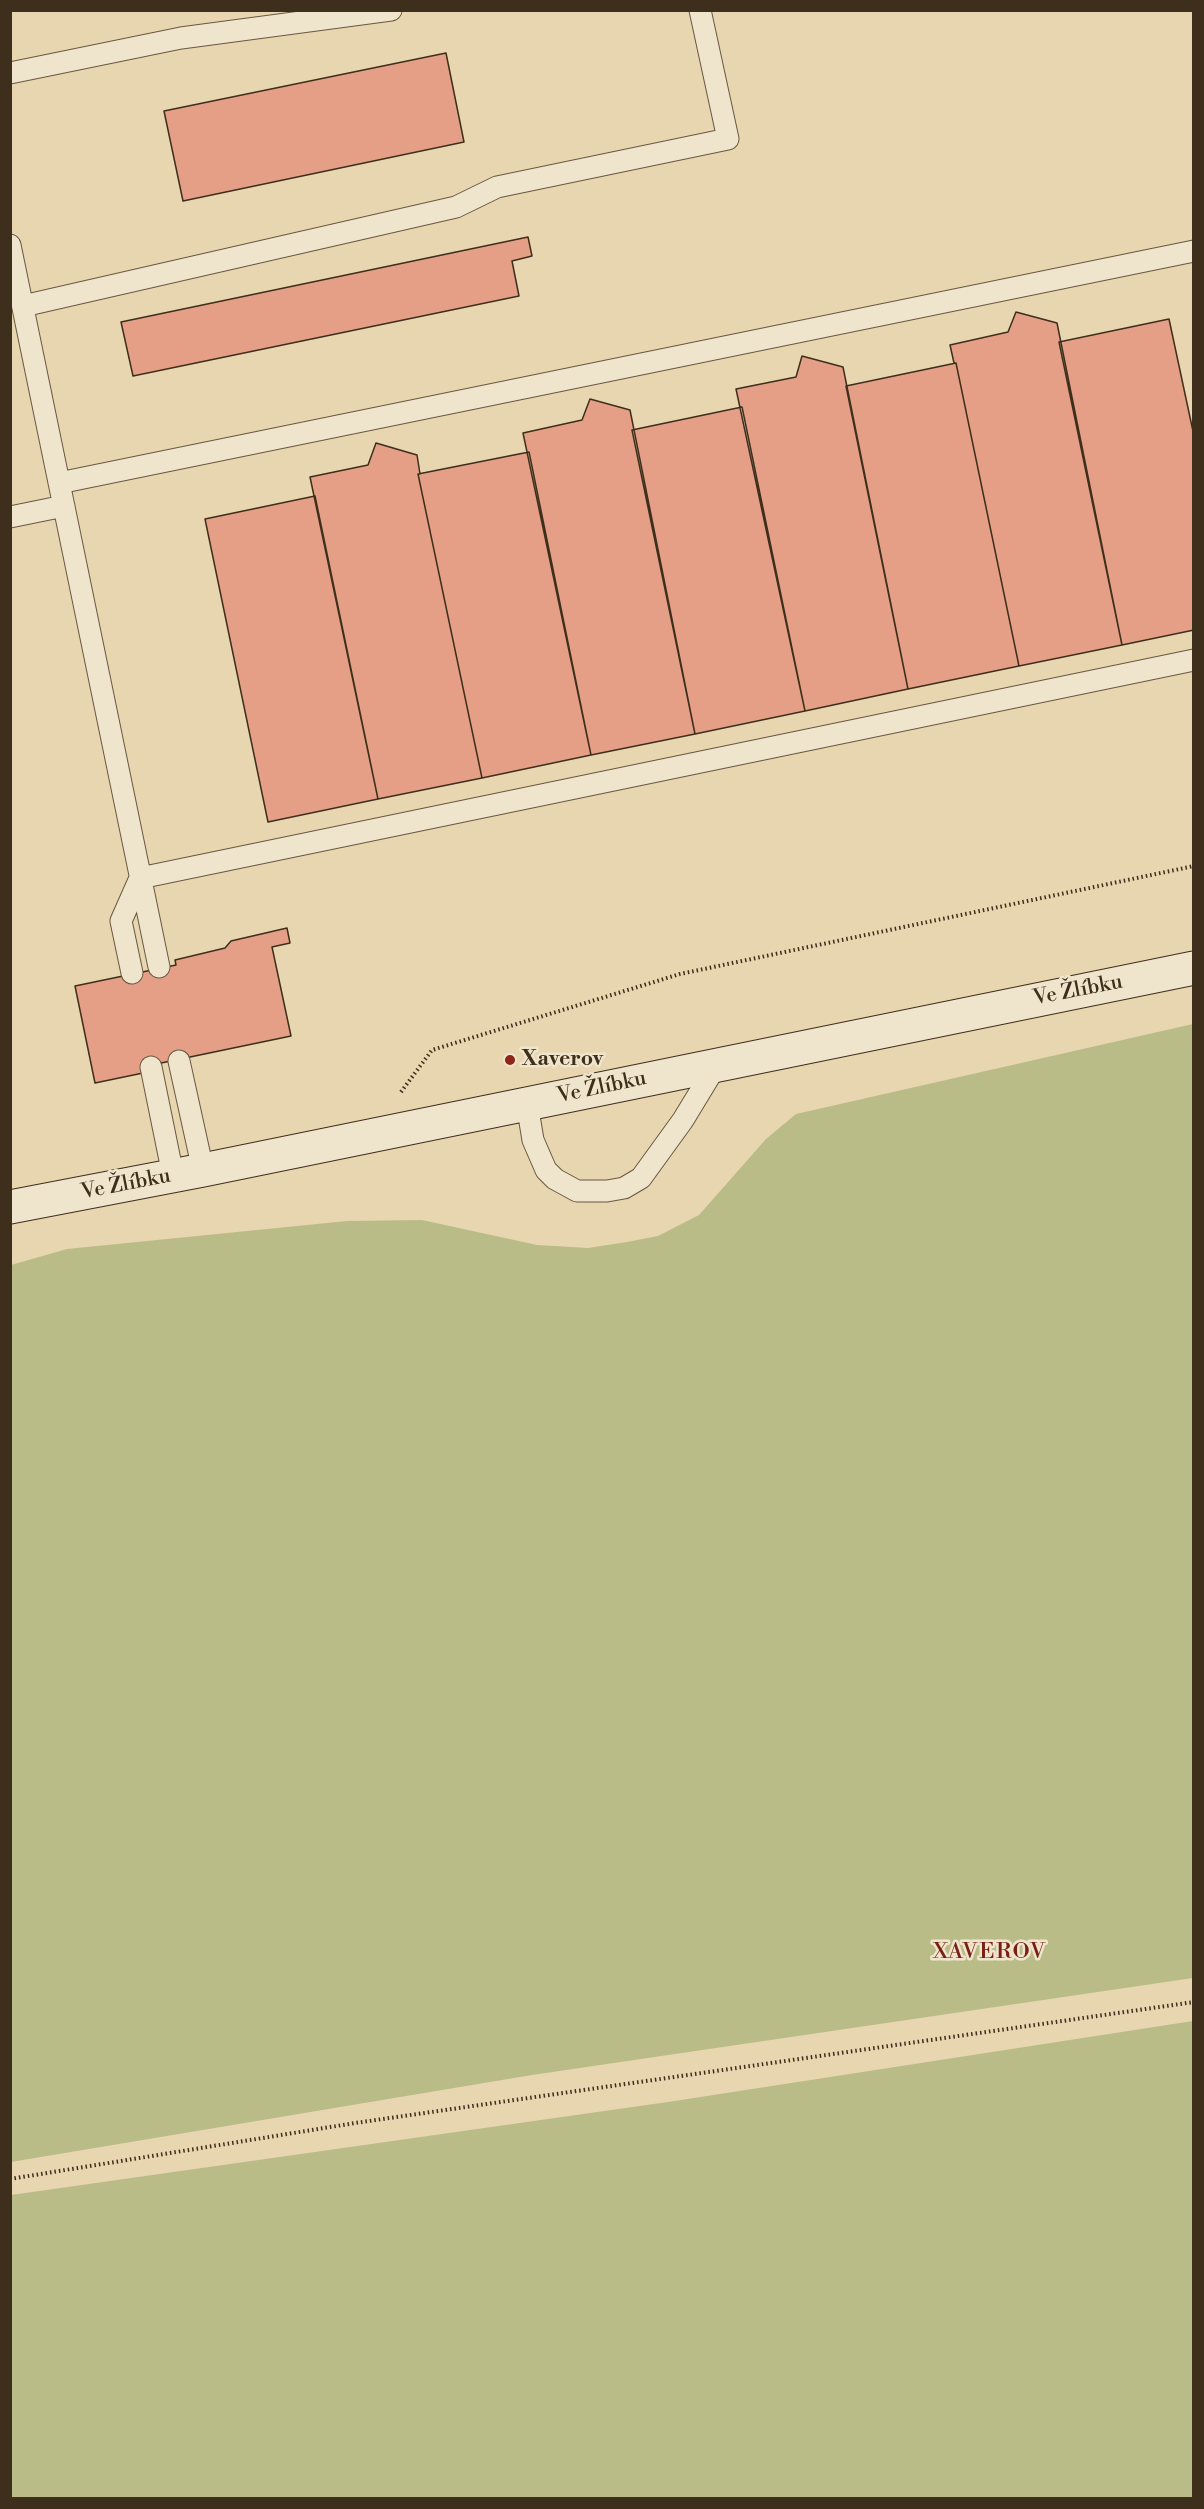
<!DOCTYPE html>
<meta charset="utf-8">
<style>
body{margin:0}
#map{position:relative;width:1204px;height:2509px;overflow:hidden;background:#e7d6b0;font-family:"Libre Bodoni",serif}
canvas{display:block}
.frame{position:absolute;inset:0;border:12px solid #3e2e1c;pointer-events:none}
</style>
<div id="map">
<canvas width="1204" height="2509"></canvas>
<div class="frame"></div>
</div>
<script>
const ctx = document.querySelector('canvas').getContext('2d');
ctx.lineJoin = 'round';
function paint(path, color) {
  ctx.fillStyle = color;
  ctx.fill(path, 'evenodd');
}
function poly(rows) {
  const path = new Path2D();
  for (const r of rows) {
    path.moveTo(r[0], r[1]);
    for (let i = 2; i < r.length; i += 2) path.lineTo(r[i], r[i + 1]);
  }
  return path;
}
function trace(path, color, width, dash) {
  ctx.strokeStyle = color;
  ctx.lineWidth = width;
  ctx.lineCap = dash ? 'butt' : 'round';
  ctx.setLineDash(dash || []);
  ctx.stroke(path);
}
function write(font, color, halo, rows, align = 'center') {
  ctx.font = font + ' "Libre Bodoni",serif';
  ctx.lineWidth = 5;
  ctx.setLineDash([]);
  ctx.textBaseline = 'middle';
  ctx.strokeStyle = halo;
  ctx.fillStyle = color;
  for (const [text, x, y, turn = 0] of rows) {
    ctx.save();
    ctx.translate(x, y);
    ctx.rotate((+turn || 0) * Math.PI / 180);
    ctx.textAlign = isNaN(turn) ? turn : align;
    if (halo) ctx.strokeText(text, 0, 0);
    ctx.fillText(text, 0, 0);
    ctx.restore();
  }
}
paint(poly([
 [1193,1024,1193,1978,532,2075,11,2162,11,1265,67,1249,347,1221,422,1220,537,1245,588,1248,627,1242,658,1236,699,1215,766,1139,796,1114],
 [1193,2021,1193,2498,11,2498,11,2195,668,2102]
]), '#babc87');
const building = poly([
 [446,53,464,142,183,201,164,111,446,53],
 [528,237,532,256,512,261,519,296,133,376,121,322,528,237],
 [1016,312,1057,323,1122,645,1019,666,956,363,954,363,950,345,1008,332,1016,312],
 [1169,319,1194,436,1194,630,1122,645,1059,342,1169,319],
 [802,356,843,367,908,689,805,711,736,389,796,377,802,356],
 [956,363,1019,666,908,689,846,386,956,363],
 [590,399,630,410,695,734,591,755,523,433,582,420,590,399],
 [742,407,805,711,695,734,632,430,742,407],
 [376,443,417,455,420,474,418,474,482,778,378,799,310,477,368,465,376,443],
 [529,452,591,755,482,778,418,474,529,452],
 [315,496,378,799,268,822,205,519,315,496],
 [287,928,290,943,272,947,291,1036,142,1067,143,1073,95,1083,75,986,176,965,175,960,225,948,231,941,287,928]
]);
paint(building, '#e49f86');
trace(building, '#3e2e1c', 1.5);
const lane = poly([
 [10,73,181,38,391,10],
 [10,245,159,967],
 [23,306,456,207,497,187,728,139,700,10],
 [59,483,1194,251],
 [10,517,64,506],
 [140,878,1194,660],
 [132,973,121,921,140,878],
 [179,1061,203,1170],
 [151,1067,173,1175],
 [527,1104,533,1140,546,1170,555,1179,577,1191,607,1191,624,1188,641,1178,683,1120,717,1064]
]);
const secondary = poly([
 [10,1207,203,1170,1194,968]
]);
trace(lane, '#685841', 23);
trace(secondary, '#3e2e1c', 35);
trace(poly([
 [401,1092,432,1050,680,974,1194,866],
 [10,2179,355,2123,1194,2002]
]), '#3e2e1c', 4, [1.5, 3]);
trace(lane, '#efe4cc', 21);
trace(secondary, '#efe4cc', 33);
for (const [x, y, r, color] of [
 [510,1060,6,"#8f2418"]
]) {
  const dot = new Path2D();
  dot.arc(x, y, r, 0, 2 * Math.PI);
  ctx.fillStyle = color;
  ctx.fill(dot);
  trace(dot, '#efe4cc', 2);
}
write('21px', '#3e2e1c', '#efe4cc', [
 ["Ve Žlíbku",1078,991,-11],
 ["Ve Žlíbku",602,1088,-12],
 ["Ve Žlíbku",126,1185,-11]
]);
write('bold 21px', '#3e2e1c', '#efe4cc', [
 ["Xaverov",522,1060]
], 'left');
ctx.letterSpacing = '1.5px';
write('22px', '#7a1f14', '#efe4cc', [
 ["XAVEROV",990,1953]
]);
ctx.letterSpacing = '0px';
</script>
